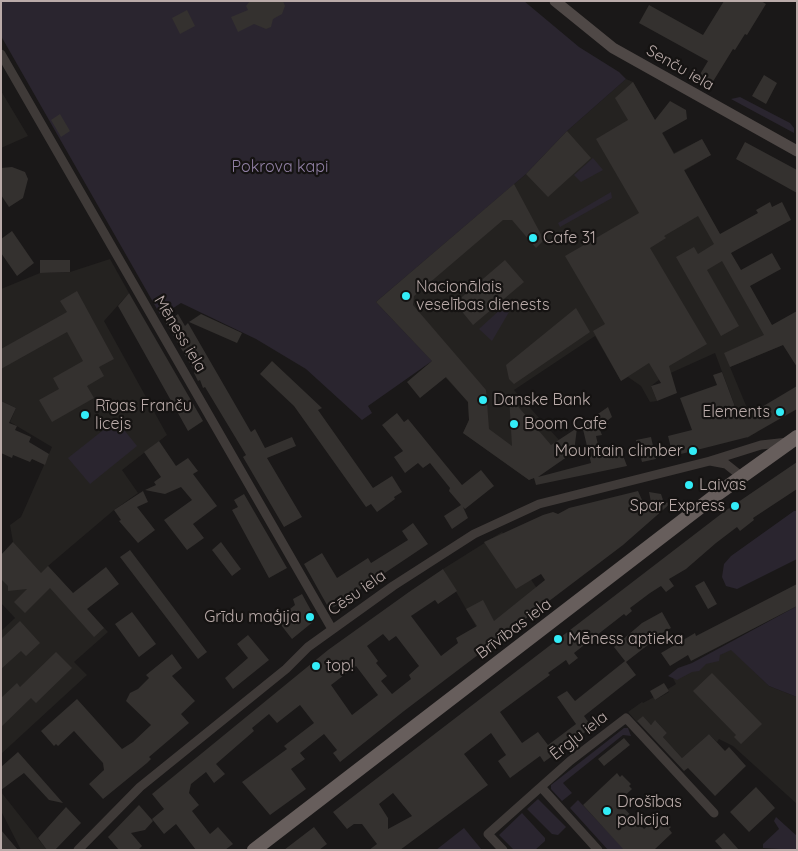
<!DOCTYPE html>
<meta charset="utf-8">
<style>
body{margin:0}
#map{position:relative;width:798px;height:851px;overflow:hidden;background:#1a1818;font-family:Quicksand,sans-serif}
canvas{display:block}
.frame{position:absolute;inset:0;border:2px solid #baaba9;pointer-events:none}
</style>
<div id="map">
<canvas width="798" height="851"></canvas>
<div class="frame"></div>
</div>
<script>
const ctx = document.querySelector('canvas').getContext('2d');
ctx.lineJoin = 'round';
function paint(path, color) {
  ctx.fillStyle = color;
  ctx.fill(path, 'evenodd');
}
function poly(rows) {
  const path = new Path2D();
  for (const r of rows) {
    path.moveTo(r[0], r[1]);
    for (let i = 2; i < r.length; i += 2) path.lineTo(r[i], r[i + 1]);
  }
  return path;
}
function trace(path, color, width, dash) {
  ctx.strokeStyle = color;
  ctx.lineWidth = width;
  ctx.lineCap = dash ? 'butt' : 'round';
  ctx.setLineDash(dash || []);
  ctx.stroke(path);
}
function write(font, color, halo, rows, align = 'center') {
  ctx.font = font + ' Quicksand,sans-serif';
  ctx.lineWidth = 4.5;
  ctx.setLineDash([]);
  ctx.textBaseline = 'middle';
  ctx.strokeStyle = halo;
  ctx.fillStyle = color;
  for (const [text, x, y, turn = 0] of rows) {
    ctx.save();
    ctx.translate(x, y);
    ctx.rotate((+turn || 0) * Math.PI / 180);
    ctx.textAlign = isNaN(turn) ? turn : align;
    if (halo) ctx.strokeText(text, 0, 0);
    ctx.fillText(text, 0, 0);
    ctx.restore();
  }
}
paint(poly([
 [626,79,633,82,674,153,702,139,711,155,684,171,783,345,730,367,757,432,747,438,715,353,664,376,651,386,657,401,650,402,641,386,628,377,621,381,595,336,514,390,559,440,534,478,529,480,463,433,469,420,468,402,376,302,526,174,567,131],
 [1,91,28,136,1,148],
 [110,259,129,293,104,321,167,435,122,470,138,493,114,510,48,566,108,632,74,662,87,675,1,754,1,631,15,618,1,603,1,555,13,542,10,525,21,517,52,447,10,422,16,408,1,401,1,289,40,273,70,272],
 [502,532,523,560,520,563,546,602,488,647,443,569],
 [731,649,769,686,797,697,797,804,733,746,719,739,717,742,709,734,682,758,663,737,667,733,656,721,651,725,643,716,637,722,628,712,642,702,643,703,654,697,655,700,669,692,668,689,676,684,673,678,675,676],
 [1,792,47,850,21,850,1,811]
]), '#242220');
paint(poly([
 [1,1,524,1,579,47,619,72,626,79,567,131,526,174,376,302,432,361,368,406,372,413,362,420,306,369,256,339,181,303,161,316,1,36],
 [740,97,790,123,794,128,794,133,731,99],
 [593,158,603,170,581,182,574,175],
 [611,192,612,198,560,227,558,223],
 [503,307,509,312,492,341,479,329],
 [116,420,137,446,90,484,68,458],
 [794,511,797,511,797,559,737,589,726,586,722,577,724,564,731,556],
 [797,606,797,697,769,686,731,650,720,655,719,661,706,664,699,671,692,672,677,680,668,676,678,668,692,663],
 [624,728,628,728,631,736,623,735,563,783,572,793,562,801,551,789,551,785],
 [538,799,566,827,558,835,552,834,527,809],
 [578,800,625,850,608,850,570,808],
 [522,813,545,838,545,841,535,850,514,850,499,835],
 [776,817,797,836,797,850,763,848,763,844,779,829,774,821],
 [464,828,482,850,436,850]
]), '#2a252f');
paint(poly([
 [250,1,283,1,285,6,282,14,273,19,271,27,266,29,254,24,238,32,231,17,248,10,246,6],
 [724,1,761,1,766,4,747,35,745,34,735,50,733,49,709,88,696,81,708,61,639,23,649,5,703,35],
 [187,10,195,26,180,34,172,18],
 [764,75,777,83,766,104,752,96],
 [633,82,655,120,670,101,686,110,687,119,662,133,674,154,702,139,711,155,684,170,720,234,758,213,756,210,770,202,772,207,782,202,791,220,731,253,741,270,772,253,781,269,750,286,772,325,797,311,797,367,783,345,730,367,724,353,764,335,722,261,707,270,739,326,721,336,676,257,694,247,698,254,714,244,698,216,664,236,666,238,650,248,707,344,669,366,677,393,657,401,651,386,661,383,649,363,621,381,593,331,605,324,565,256,639,213,596,139,628,120,615,98],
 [60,114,70,131,61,137,51,120],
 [567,131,591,158,548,197,526,174],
 [745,142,797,170,797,193,736,159],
 [12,167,25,172,28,179,23,198,9,207,1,195,1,168],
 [514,184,544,240,536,248,512,220,503,220,414,296,413,305,486,390,489,429,512,446,509,396,551,445,577,428,574,452,538,477,591,463,582,425,608,407,612,417,607,421,609,424,600,430,602,435,596,436,600,453,613,450,614,455,622,453,627,466,536,485,534,478,529,480,463,433,469,420,468,402,446,377,420,398,407,382,432,361,376,302],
 [12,231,34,263,17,276,1,253,1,239],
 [40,260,70,260,70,272,40,273],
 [505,260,524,282,473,325,455,303],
 [77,291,114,359,99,367,104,376,87,386,94,398,52,422,39,400,59,389,53,378,83,361,67,332,1,369,1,349,67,312,60,301],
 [129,293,203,421,188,431,118,306],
 [576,308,590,332,514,384,509,379,506,365],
 [178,314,185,326,188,323,251,432,255,429,265,448,292,437,296,446,267,458,302,517,284,527,243,457,246,455,205,387,203,388,200,380,198,381,194,373,195,372,166,323],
 [201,314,242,333,237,343,189,322],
 [272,361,322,408,318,410,373,488,392,476,402,492,394,497,395,499,377,512,371,504,366,507,294,406,260,374],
 [722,372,740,420,797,386,797,409,748,437,673,456,668,436,692,430,680,398,717,385,713,375],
 [1,401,16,408,9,423,17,426,15,430,31,437,29,442,49,454,45,465,32,459,30,462,13,455,12,458,1,453],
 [397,413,404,422,408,419,462,485,481,470,494,486,465,509,463,507,468,518,452,529,444,516,461,505,449,491,450,488,430,463,423,468,418,463,405,473,394,457,403,451,382,425],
 [651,437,656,459,642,462,636,440],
 [159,441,176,466,188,458,198,471,193,474,217,506,193,524,204,538,187,550,164,520,192,500,181,487,165,494,145,490,156,485,154,482,161,477,144,452],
 [797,462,797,489,753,518,754,520,740,531,737,527,716,543,686,569,669,579,674,586,666,592,661,586,650,593,630,608,632,611,626,616,624,614,574,653,578,658,569,665,566,660,548,673,550,675,500,712,522,743,538,732,548,745,576,724,557,697,567,691,575,701,625,661,614,647,642,623,662,612,671,628,652,639,653,641,626,662,636,675,584,716,592,727,544,762,540,756,510,778,498,761,506,755,491,733,464,754,488,785,400,850,369,850,377,844,362,824,354,824,347,829,333,812,725,511],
 [393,793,412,816,388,829,388,818,379,804],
 [143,491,148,502,137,507,155,530,138,543,119,521,121,520,114,510],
 [638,491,646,509,652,507,649,492,661,494,664,503,672,502,623,545,404,711,340,762,333,753,337,750,324,734,300,753,305,759,291,769,306,789,270,815,242,782,287,749,284,746,314,723,300,705,277,723,269,714,252,728,254,731,216,764,225,774,214,783,206,772,191,784,189,793,199,805,192,811,210,834,218,827,233,844,225,850,196,850,176,824,164,834,152,819,164,809,152,794,328,650,409,592,443,569,457,591,438,604,435,600,411,616,441,656,458,643,456,638,477,626,466,609,483,600,494,621,545,580,541,574,516,589,484,542,543,515,553,512,558,514,569,508],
 [383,634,389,641,396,636,419,666,409,675,411,679,392,694,381,681,387,676,376,663,378,661,367,646],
 [356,666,378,695,352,715,331,685],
 [244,494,287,568,269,578,232,510,238,507,234,500],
 [413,523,428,544,334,607,327,605,304,564,322,553,337,578,368,558,371,563,408,540,402,531],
 [13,542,41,573,48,566,73,593,106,567,119,584,87,609,104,628,94,637,50,588,25,613,14,602,27,589,8,591,8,586,1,579,1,555],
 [221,542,241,569,232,576,212,550],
 [130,550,207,652,198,659,120,557],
 [704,581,717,604,708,609,695,586],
 [797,584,797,606,691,661,688,655,670,666,661,653,695,633,696,636],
 [302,594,314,616,314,621,292,639,281,625,289,619,285,613,295,605,293,599],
 [132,612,156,644,139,657,115,624],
 [20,621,40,643,26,656,21,651,1,669,1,639],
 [248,635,269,660,233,689,225,678,248,658,237,644],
 [56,652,72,668,36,703,31,698,1,727,1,698,17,683,20,687],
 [172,654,182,668,172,676,195,701,181,714,189,723,149,757,151,759,147,763,103,799,89,784,104,770,103,763,74,731,58,746,56,744,54,746,41,731,77,699,122,749,133,742,151,725,126,701,130,693,138,689,149,678,146,675],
 [712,673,762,724,741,744,734,737,736,735,693,691],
 [664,683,669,691,655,700,650,691],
 [643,716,651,725,655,720,667,733,663,737,682,758,709,734,725,751,729,747,746,766,715,796,688,768,684,771,637,721],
 [624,738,630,745,604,766,598,759],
 [18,752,34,770,63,803,49,800,24,773,1,790,1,767],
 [617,773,620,777,622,775,631,784,629,786,632,789,618,802,644,829,658,817,671,827,669,829,672,833,654,850,624,850,583,805],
 [756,787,775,808,749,832,730,812],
 [139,805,153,821,145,830,131,833,142,846,138,850,119,850,108,837],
 [66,807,81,823,55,850,47,850,38,838],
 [314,827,327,844,319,850,284,850],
 [1,830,18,850,1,850],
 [724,833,739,850,723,850,715,841]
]), '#34312f');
trace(poly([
 [1,54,332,629],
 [710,461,726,464,741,476],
 [541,787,598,850],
 [78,850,140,787,286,669,308,647,393,586,474,534,539,504,710,461,761,445,788,442],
 [503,850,488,834,570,761,626,718,714,813]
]), '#3f3a38', 9);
trace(poly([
 [555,1,613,48,797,151]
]), '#4f4846', 11);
trace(poly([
 [254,850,716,495,797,437]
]), '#675e5c', 14);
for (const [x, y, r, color] of [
 [533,238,5,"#32ecf7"],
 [406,296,5,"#32ecf7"],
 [483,400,5,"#32ecf7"],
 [780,412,5,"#32ecf7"],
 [85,415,5,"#32ecf7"],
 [514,424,5,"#32ecf7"],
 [693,451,5,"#32ecf7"],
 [689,485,5,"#32ecf7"],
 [735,506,5,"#32ecf7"],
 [310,617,5,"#32ecf7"],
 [558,639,5,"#32ecf7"],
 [316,666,5,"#32ecf7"],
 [607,811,5,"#32ecf7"]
]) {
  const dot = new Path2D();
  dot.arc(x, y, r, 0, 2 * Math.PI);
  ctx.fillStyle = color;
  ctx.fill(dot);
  trace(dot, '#151312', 2);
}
write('16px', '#baaba9', '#151312', [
 ["Senču iela",680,68,30],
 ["Mēness iela",180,334,59],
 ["Cēsu iela",357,593,-35],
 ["Brīvības iela",514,629,-37],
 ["Ērgļu iela",579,736,-38]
]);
write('16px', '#9180a5', '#151312', [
 ["Pokrova kapi",280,167]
]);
write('16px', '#baaba9', '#151312', [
 ["Cafe 31",543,238],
 ["Nacionālais",416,287],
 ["veselības dienests",416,305],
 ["Danske Bank",493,400],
 ["Rīgas Franču",95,406],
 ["licejs",95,424],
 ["Elements",770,412,"right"],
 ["Boom Cafe",524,424],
 ["Mountain climber",683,451,"right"],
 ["Laivas",699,485],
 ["Spar Express",725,506,"right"],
 ["Grīdu maģija",300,617,"right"],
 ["Mēness aptieka",568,639],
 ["top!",326,666],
 ["Drošības",617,802],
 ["policija",617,820]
], 'left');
</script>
